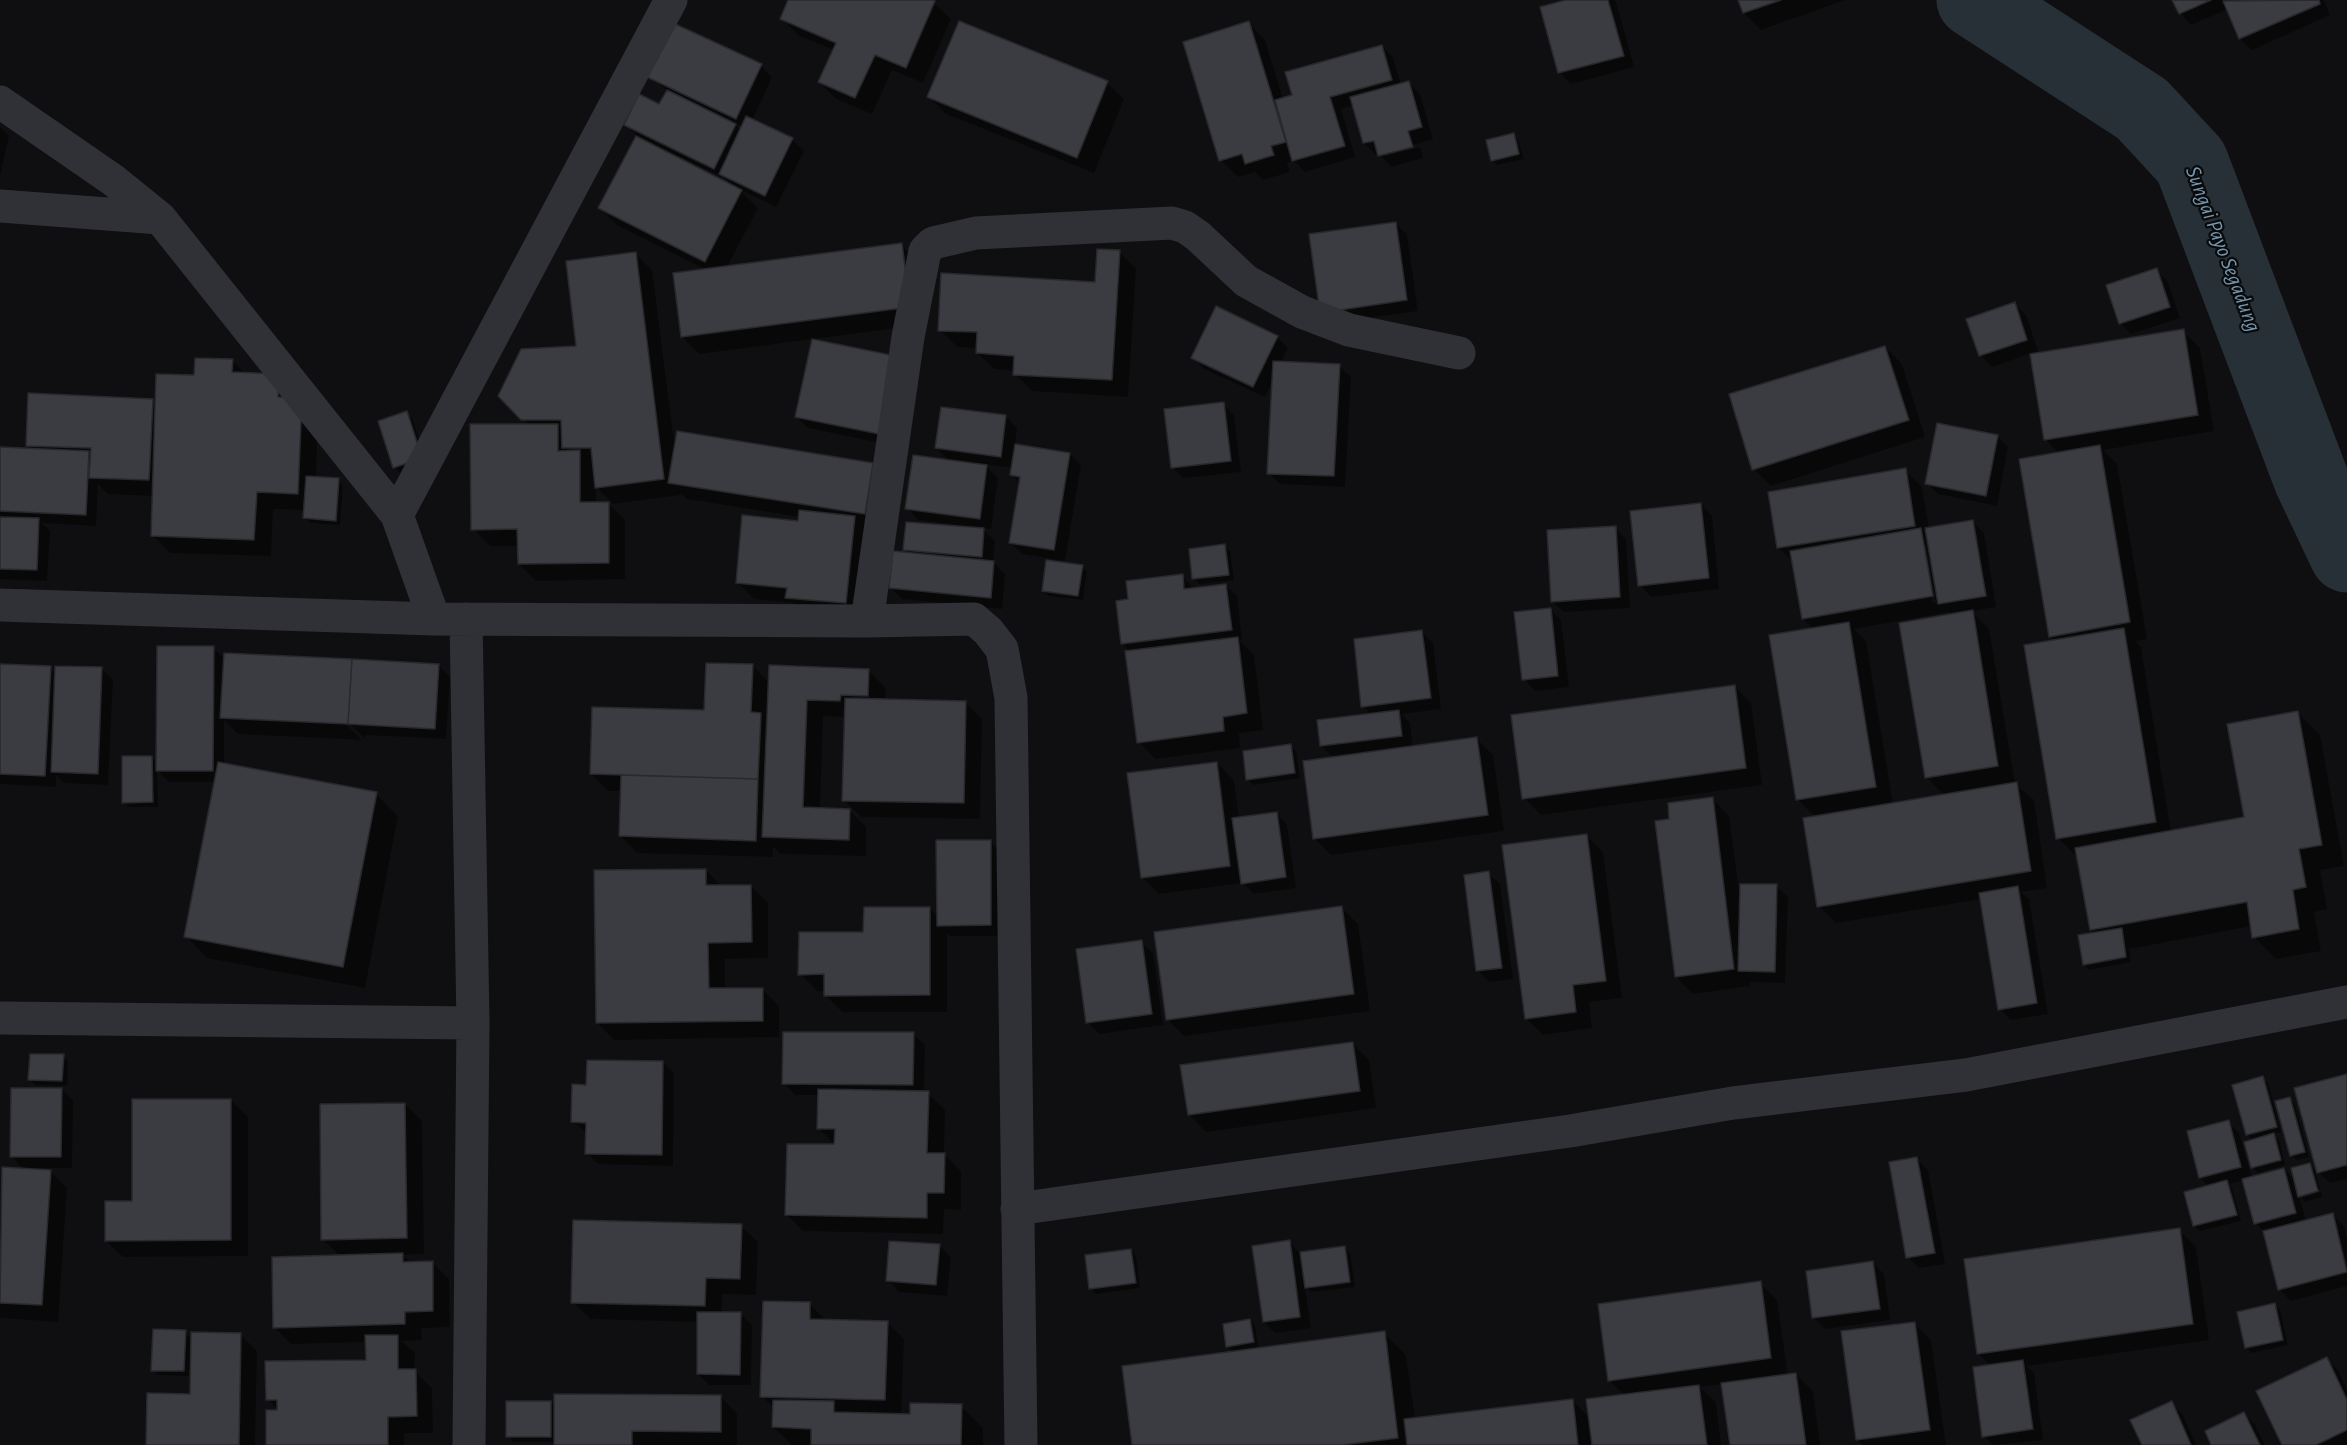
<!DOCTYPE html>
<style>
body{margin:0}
canvas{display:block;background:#0f0f11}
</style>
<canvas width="2347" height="1445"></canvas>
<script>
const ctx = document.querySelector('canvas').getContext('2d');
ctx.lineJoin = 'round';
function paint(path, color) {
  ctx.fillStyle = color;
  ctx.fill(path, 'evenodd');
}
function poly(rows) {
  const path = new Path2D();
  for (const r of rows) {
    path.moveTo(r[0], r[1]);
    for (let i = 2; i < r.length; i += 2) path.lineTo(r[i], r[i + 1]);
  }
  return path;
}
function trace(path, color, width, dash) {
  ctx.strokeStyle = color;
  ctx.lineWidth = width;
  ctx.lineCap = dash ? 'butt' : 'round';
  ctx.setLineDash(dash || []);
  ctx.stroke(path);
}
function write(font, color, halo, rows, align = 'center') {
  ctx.font = font + ' "Alegreya Sans",sans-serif';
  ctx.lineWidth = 4.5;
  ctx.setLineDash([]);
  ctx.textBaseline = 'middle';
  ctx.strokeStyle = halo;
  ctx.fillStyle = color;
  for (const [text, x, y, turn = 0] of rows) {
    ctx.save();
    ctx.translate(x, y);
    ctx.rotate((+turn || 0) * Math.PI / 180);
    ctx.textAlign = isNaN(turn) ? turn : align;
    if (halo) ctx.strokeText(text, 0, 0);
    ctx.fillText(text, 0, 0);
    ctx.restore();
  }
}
paint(poly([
 [790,0,930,0,951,19,923,83,892,70,872,114,836,99,819,82,834,50,799,36,782,19],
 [1572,0,1614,0,1616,2,1634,67,1571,84,1560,73,1542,8],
 [1740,0,1845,0,1761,30,1744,13],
 [2174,0,2324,0,2330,15,2252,50,2240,39,2228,9,2191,25,2180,13],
 [1248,23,1265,40,1283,99,1382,46,1393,58,1401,85,1409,83,1420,94,1433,139,1385,153,1385,156,1420,147,1423,158,1391,167,1379,153,1375,154,1364,143,1354,105,1341,109,1355,157,1305,172,1294,161,1287,163,1290,172,1263,180,1255,172,1238,177,1221,160],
 [761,66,772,77,752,121,792,140,804,151,776,207,739,189,758,208,727,267,901,245,918,261,927,324,699,354,682,337,707,270,617,225,600,208,642,141,626,124,660,106,668,91,649,77],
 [733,122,743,127,741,131],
 [678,156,726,179,733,186,677,159],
 [1107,83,1124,99,1094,173,946,114,929,97],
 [0,127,9,136,0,176],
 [1513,134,1518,140,1524,159,1497,165,1492,160],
 [1396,223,1407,235,1418,311,1332,323],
 [1120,252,1136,269,1128,397,1032,391,1015,374,1015,371,994,369,977,353,977,348,957,347,940,330,1097,283],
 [635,253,652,270,675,449,873,464,890,481,862,619,804,614,793,603,754,599,737,582,799,522,800,517,687,499,680,492,681,495,613,504,596,487,596,503,608,503,625,520,625,579,536,581,519,564,519,546,490,546,473,529,529,425,499,396,578,347],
 [2156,270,2168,282,2180,318,2131,334,2120,323],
 [2015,304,2026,315,2038,351,1992,367,1980,355],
 [2183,331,2200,348,2214,431,2103,450,2117,464,2147,639,2135,641,2141,647,2171,832,2246,818,2298,713,2320,735,2344,866,2320,870,2327,909,2314,912,2321,951,2276,959,2254,937,2252,926,2129,949,2131,962,2089,970,2084,964,2096,933,2092,929,2078,855,2075,855,2058,838,2055,641,2050,636,2060,454,2045,439],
 [1277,337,1288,348,1281,363,1339,366,1351,377,1345,487,1280,484,1269,473,1274,378,1265,397,1204,369,1193,357],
 [813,340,890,445,808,428,797,417],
 [1885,347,1902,364,1925,437,1771,486,1754,469],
 [232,360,246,374,278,375,318,417,316,478,338,480,343,485,340,525,310,523,305,517,305,510,273,509,271,556,170,553,153,536,154,496,108,494,98,484,96,526,42,523,50,531,47,581,0,579,0,448,32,450,27,445,152,400,157,405,195,377],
 [1223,404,1234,415,1241,472,1183,478,1172,467],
 [407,413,412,418,427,464,400,473,395,467],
 [1006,416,1017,428,1015,446,1070,454,1081,465,1065,561,1022,554,1011,543,1020,484,1012,475,1013,468,984,464,998,478,991,529,982,528,995,541,993,562,1005,574,1002,609,902,599,891,588,909,554,905,550,956,527,956,525,918,520,907,508,950,462,936,448],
 [1997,436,2008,447,1997,506,1938,494,1927,483],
 [1905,470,1922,487,1929,529,1972,521,1984,533,1996,607,1971,611,1989,629,2015,784,2034,800,2047,888,2021,892,2029,899,2048,1014,2011,1020,2000,1009,1981,899,1836,923,1819,906,1815,817,1797,799,1814,629,1803,619,1793,562,1779,548],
 [1923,546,1926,546,1936,603,1933,603],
 [1949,612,1952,616,1926,777,1945,796,1893,804,1866,641,1854,629],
 [1701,504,1712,516,1719,589,1651,597,1640,585],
 [1615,528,1626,539,1630,608,1564,612,1552,601],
 [1225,546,1230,551,1234,580,1199,584,1194,579],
 [1082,566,1087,572,1083,600,1049,596,1043,591],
 [1182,575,1194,589,1225,585,1237,596,1242,640,1240,641,1254,655,1263,730,1239,733,1240,748,1155,759,1139,742,1130,651,1122,643,1129,600],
 [1550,609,1561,620,1569,687,1535,691,1524,679],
 [1422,632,1433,643,1441,709,1402,714,1410,723,1413,747,1476,738,1493,755,1504,831,1331,855,1314,838,1334,758,1321,746,1371,715,1363,706],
 [213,648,225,659,438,665,450,677,446,739,365,735,365,739,344,718,342,720,362,740,238,734,224,720,224,764,376,794,398,816,365,988,207,958,186,936,216,782,169,782,157,770,158,807,129,807,124,802,151,757,158,764],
 [0,665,50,668,56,674,102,669,113,680,108,785,64,783,56,775,56,787,0,784],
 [753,666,770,683,869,671,886,688,885,700,965,702,982,719,980,819,861,817,844,800,846,717,823,716,820,809,849,810,866,827,866,856,780,854,773,846,773,857,637,853,621,836,622,791,608,791,591,774,705,712],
 [1734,686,1751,703,1762,785,1541,815,1524,798],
 [1290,746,1296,751,1300,778,1253,785,1248,780],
 [1217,763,1234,780,1239,818,1276,813,1287,825,1296,888,1254,894,1243,883,1159,894,1142,877],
 [1713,799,1729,816,1740,898,1776,886,1788,897,1785,983,1750,982,1750,986,1693,994,1676,977,1671,821],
 [1586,835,1603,852,1622,998,1589,1002,1592,1028,1543,1035,1526,1018],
 [990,841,1002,853,1002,936,950,936,947,933,947,1012,842,1012,825,995,825,991,817,991,800,974,930,908,938,917],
 [706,870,722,887,751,886,768,903,768,958,725,959,725,989,762,989,779,1006,779,1037,614,1040,597,1023],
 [1488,873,1500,884,1513,979,1489,982,1478,970],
 [1341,907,1358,924,1370,1011,1184,1036,1167,1019],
 [1141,942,1153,953,1163,1025,1099,1034,1088,1022],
 [913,1034,925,1045,924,1093,928,1093,945,1110,944,1154,961,1171,961,1210,944,1209,943,1234,803,1231,786,1214,836,1146,819,1129,819,1095,795,1095,784,1083],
 [1352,1043,1369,1060,1376,1108,1206,1132,1189,1115],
 [63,1056,68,1061,67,1086,35,1085,30,1080],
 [663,1062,674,1074,673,1166,598,1164,587,1153,587,1133,573,1122,588,1086],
 [2347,1076,2347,1179,2330,1183,2318,1172],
 [2262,1078,2268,1083,2281,1132,2273,1134,2279,1140,2285,1165,2258,1173,2253,1167,2254,1141,2247,1134],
 [62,1089,73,1101,72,1168,37,1168,37,1170,50,1171,67,1188,58,1322,0,1318,0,1218,4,1168,24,1170,11,1156],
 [2290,1099,2295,1104,2309,1157,2297,1160,2291,1155],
 [231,1100,248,1117,248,1256,123,1257,106,1241,134,1202],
 [405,1104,422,1121,424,1254,403,1255,411,1263,432,1262,449,1279,450,1327,421,1328,422,1340,402,1341,415,1353,414,1371,432,1388,433,1433,404,1433,404,1445,268,1445,278,1410,268,1399,367,1362,367,1342,291,1344,274,1327,340,1256,322,1239],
 [2228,1122,2239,1133,2252,1178,2284,1169,2296,1181,2310,1165,2315,1170,2320,1189,2301,1195,2301,1198,2299,1196,2306,1221,2332,1214,2344,1226,2347,1238,2347,1286,2291,1301,2280,1290,2265,1232,2256,1223,2244,1180,2229,1184,2232,1188,2241,1221,2200,1231,2195,1226,2186,1193,2210,1187,2200,1178],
 [1917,1159,1928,1170,1945,1264,1919,1268,1908,1257],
 [2321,1192,2322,1197,2305,1202,2301,1198],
 [741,1226,758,1242,756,1295,722,1294,722,1313,740,1314,752,1325,751,1385,709,1385,698,1374,699,1322,590,1319,573,1302],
 [2179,1230,2196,1247,2209,1340,2026,1366,2034,1373,2043,1440,1993,1445,1984,1436,1991,1366,1978,1353],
 [1289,1242,1301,1254,1345,1248,1350,1253,1355,1287,1311,1292,1305,1286,1311,1328,1275,1333,1264,1322],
 [939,1245,951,1257,947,1296,899,1292,888,1280],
 [1131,1250,1136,1256,1140,1288,1096,1294,1090,1288],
 [1873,1263,1884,1274,1890,1320,1825,1329,1814,1318],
 [1760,1283,1777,1300,1788,1375,1796,1374,1813,1391,1820,1445,1731,1445,1723,1384,1700,1387,1716,1403,1721,1445,1134,1445,1234,1353,1228,1346,1250,1320,1255,1326,1259,1350,1384,1333,1406,1355,1415,1419,1572,1400,1590,1418,1625,1396,1610,1381],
 [810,1304,826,1321,887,1322,904,1339,901,1416,961,1406,983,1428,983,1445,792,1445,773,1427,774,1408,762,1396],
 [2275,1305,2280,1310,2288,1345,2252,1353,2246,1348,2239,1313],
 [1914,1323,1931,1340,1946,1445,1863,1445,1857,1439],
 [185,1332,192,1339,240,1334,257,1351,255,1445,147,1445,191,1395,192,1369,189,1369,189,1376,158,1375,152,1370],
 [2326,1359,2338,1370,2347,1390,2347,1445,2284,1445],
 [721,1397,737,1414,737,1445,555,1445,555,1442,513,1442,508,1436,551,1402,556,1407],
 [2171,1403,2183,1415,2196,1445,2144,1445],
 [2244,1414,2255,1425,2265,1445,2213,1445]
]), '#0007');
trace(poly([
 [1974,0,2142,109,2191,162,2311,479,2347,555]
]), '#273036', 75);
const building = poly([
 [788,0,934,0,935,1,906,68,875,55,855,98,818,82,836,43,780,19,788,0],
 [1566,0,1608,0,1624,56,1558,73,1540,7,1566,0],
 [1738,0,1781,0,1743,13,1738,0],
 [2172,0,2211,0,2179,14,2172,0],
 [2319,0,2320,4,2239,39,2223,1,2319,0],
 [959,21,1108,81,1077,158,927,97,959,21],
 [1249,21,1286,142,1271,146,1274,155,1245,164,1242,154,1219,161,1183,42,1249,21],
 [673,23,762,64,736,119,647,77,673,23],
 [1382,45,1392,80,1330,97,1345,146,1292,161,1275,100,1292,95,1285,72,1382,45],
 [1409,81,1422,127,1408,131,1413,147,1378,156,1374,141,1363,143,1350,97,1409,81],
 [667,90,736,124,714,169,624,125,639,94,659,104,667,90],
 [746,116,793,138,765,196,719,174,746,116],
 [1514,133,1519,154,1491,161,1486,140,1514,133],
 [636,136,742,190,705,262,598,208,636,136],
 [1396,222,1407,300,1320,313,1309,234,1396,222],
 [902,243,910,307,681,337,673,273,902,243],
 [1097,249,1120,250,1112,380,1013,375,1014,356,976,353,977,332,938,331,941,273,1095,282,1097,249],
 [636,252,664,479,595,488,591,448,562,448,561,420,521,420,498,396,521,349,576,346,566,261,636,252],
 [2157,268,2170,307,2119,324,2106,285,2157,268],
 [2015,302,2027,340,1979,356,1966,319,2015,302],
 [1216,306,1278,336,1253,387,1191,358,1216,306],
 [2184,329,2198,415,2044,440,2030,354,2184,329],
 [812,339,895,356,879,434,795,417,812,339],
 [1885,346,1909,420,1752,470,1729,394,1885,346],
 [195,358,233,359,232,372,279,374,278,397,302,398,298,494,257,492,254,540,151,536,156,374,194,375,195,358],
 [1273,361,1340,364,1334,476,1267,474,1273,361],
 [28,393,153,399,149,480,89,478,91,448,26,446,28,393],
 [1224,402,1231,461,1171,468,1164,409,1224,402],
 [941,407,1006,415,1001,457,935,448,941,407],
 [407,411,422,458,393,468,378,421,407,411],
 [1937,423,1998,435,1986,496,1925,484,1937,423],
 [470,424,558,424,558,451,580,450,580,502,609,502,609,563,518,564,517,529,471,530,470,424],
 [677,431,873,463,865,514,668,483,677,431],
 [1015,444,1070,453,1054,550,1009,543,1020,477,1010,475,1015,444],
 [2100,445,2130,622,2049,637,2019,459,2100,445],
 [0,447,89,451,86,515,0,511,0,447],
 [913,455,987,465,980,519,905,509,913,455],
 [1906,468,1915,526,1777,548,1768,492,1906,468],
 [306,476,339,478,336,521,303,518,306,476],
 [1701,503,1709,578,1638,586,1630,511,1701,503],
 [799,510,855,516,846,603,785,598,787,588,736,583,742,515,798,521,799,510],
 [0,517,39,518,37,570,0,569,0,517],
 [1973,520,1986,596,1938,604,1925,528,1973,520],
 [906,522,984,528,982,557,903,550,906,522],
 [1616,526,1620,597,1551,602,1547,530,1616,526],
 [1921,528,1933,596,1802,619,1790,551,1921,528],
 [1225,544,1229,575,1192,579,1189,549,1225,544],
 [893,551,994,561,991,598,889,588,893,551],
 [1046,560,1083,565,1078,596,1042,591,1046,560],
 [1183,574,1184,589,1226,584,1232,630,1121,644,1116,601,1128,599,1126,581,1183,574],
 [1551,608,1558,676,1522,680,1514,612,1551,608],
 [1973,610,1998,766,1925,778,1899,623,1973,610],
 [1849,622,1876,787,1796,800,1769,635,1849,622],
 [2124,628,2156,822,2056,839,2024,645,2124,628],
 [1422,630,1431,698,1361,707,1354,639,1422,630],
 [1238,637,1247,713,1223,717,1224,731,1137,743,1125,651,1238,637],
 [157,646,214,646,213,771,156,771,157,646],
 [224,653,352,659,348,724,220,718,224,653],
 [352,659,439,664,435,729,348,724,352,659],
 [706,663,753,664,751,712,761,713,758,779,590,774,592,707,704,710,706,663],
 [0,664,51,666,45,776,0,774,0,664],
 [769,665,869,669,868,696,841,695,840,701,807,700,803,807,850,809,849,840,762,837,769,665],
 [55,666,102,667,98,774,51,772,55,666],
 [1735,685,1746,768,1522,799,1511,715,1735,685],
 [845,698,966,701,964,803,842,801,845,698],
 [1399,710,1402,736,1320,746,1317,720,1399,710],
 [2298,711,2322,845,2299,849,2306,887,2293,890,2299,929,2252,938,2247,902,2090,930,2075,848,2244,817,2227,724,2298,711],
 [1477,737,1488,815,1313,839,1303,761,1477,737],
 [1291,744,1295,773,1246,780,1243,751,1291,744],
 [122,756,152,756,153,802,122,803,122,756],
 [218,762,377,792,343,967,184,937,218,762],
 [1217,762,1230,866,1141,878,1127,773,1217,762],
 [621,775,758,779,756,841,619,836,621,775],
 [2017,782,2031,871,1817,907,1803,818,2017,782],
 [1713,797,1734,969,1675,977,1655,821,1669,819,1668,803,1713,797],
 [1277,812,1286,877,1241,884,1232,818,1277,812],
 [1587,834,1606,981,1573,985,1576,1012,1525,1019,1502,845,1587,834],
 [936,840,991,840,991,925,937,926,936,840],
 [706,869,706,885,751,885,752,942,708,943,709,988,763,988,763,1021,596,1023,594,870,706,869],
 [1489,871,1502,968,1476,971,1464,875,1489,871],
 [1740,884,1777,884,1775,972,1738,971,1740,884],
 [2018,886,2037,1003,1998,1010,1979,893,2018,886],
 [1342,906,1354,994,1166,1020,1154,932,1342,906],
 [864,907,930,907,930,995,824,996,824,974,798,975,799,932,863,932,864,907],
 [2122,928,2126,957,2083,965,2078,935,2122,928],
 [1142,940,1152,1014,1086,1023,1076,949,1142,940],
 [783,1032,914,1032,913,1085,782,1084,783,1032],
 [1353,1042,1360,1091,1188,1115,1180,1065,1353,1042],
 [30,1054,64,1054,62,1081,28,1080,30,1054],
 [587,1060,663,1061,662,1155,585,1154,586,1123,571,1122,572,1084,586,1085,587,1060],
 [2347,1074,2347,1165,2317,1173,2294,1088,2347,1074],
 [2263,1076,2277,1127,2246,1135,2232,1085,2263,1076],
 [11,1088,62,1088,61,1157,10,1157,11,1088],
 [818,1089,929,1091,927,1153,945,1153,944,1193,927,1193,927,1218,785,1215,787,1144,834,1144,835,1129,817,1129,818,1089],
 [2290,1097,2305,1152,2290,1156,2275,1101,2290,1097],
 [132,1099,231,1099,231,1240,105,1241,105,1201,132,1201,132,1099],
 [405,1103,407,1238,321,1240,320,1104,405,1103],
 [2229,1120,2241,1167,2199,1178,2187,1131,2229,1120],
 [2274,1133,2281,1160,2251,1168,2244,1142,2274,1133],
 [1917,1157,1935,1253,1906,1258,1889,1162,1917,1157],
 [2310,1163,2318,1191,2298,1197,2291,1168,2310,1163],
 [2,1167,51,1170,42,1305,0,1303,2,1167],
 [2284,1168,2296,1213,2254,1224,2242,1179,2284,1168],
 [2227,1180,2237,1215,2193,1226,2184,1192,2227,1180],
 [2333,1213,2347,1272,2278,1290,2263,1231,2333,1213],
 [573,1220,742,1224,740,1279,706,1278,705,1306,571,1303,573,1220],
 [2180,1228,2193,1324,1977,1354,1964,1259,2180,1228],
 [1290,1240,1300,1317,1263,1322,1252,1246,1290,1240],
 [889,1241,940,1244,936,1285,886,1281,889,1241],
 [1345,1246,1350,1282,1305,1288,1300,1252,1345,1246],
 [1131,1249,1136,1283,1089,1289,1085,1255,1131,1249],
 [403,1253,403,1262,433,1261,433,1311,405,1312,405,1324,273,1328,272,1257,403,1253],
 [1873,1261,1880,1309,1812,1318,1806,1271,1873,1261],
 [1761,1281,1771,1358,1608,1381,1598,1304,1761,1281],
 [763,1301,810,1302,810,1319,888,1321,885,1400,760,1397,763,1301],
 [2275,1303,2283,1340,2245,1348,2237,1312,2275,1303],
 [697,1312,741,1312,740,1375,697,1374,697,1312],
 [1250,1319,1254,1342,1226,1347,1223,1324,1250,1319],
 [1915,1322,1930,1430,1856,1440,1841,1331,1915,1322],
 [153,1329,186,1330,184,1371,151,1371,153,1329],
 [1385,1331,1398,1438,1342,1445,1132,1445,1122,1366,1385,1331],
 [191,1332,241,1333,239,1445,146,1445,147,1393,190,1394,191,1332],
 [365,1335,398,1335,398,1369,416,1369,417,1416,388,1417,388,1445,266,1445,266,1410,277,1410,277,1400,266,1400,265,1361,366,1360,365,1335],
 [2327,1357,2347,1400,2347,1430,2316,1445,2282,1445,2256,1391,2327,1357],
 [2023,1360,2033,1429,1982,1437,1973,1367,2023,1360],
 [1796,1373,1806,1445,1730,1445,1721,1383,1796,1373],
 [1699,1385,1707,1445,1592,1445,1586,1399,1699,1385],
 [554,1394,721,1395,721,1432,632,1431,632,1445,554,1445,554,1394],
 [1573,1399,1578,1445,1407,1445,1404,1419,1573,1399],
 [773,1400,834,1401,834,1412,910,1414,910,1403,962,1404,961,1445,811,1445,811,1429,772,1427,773,1400],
 [506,1401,551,1401,551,1437,506,1437,506,1401],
 [2172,1401,2191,1445,2142,1445,2130,1420,2172,1401],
 [2244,1412,2260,1445,2211,1445,2205,1431,2244,1412]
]);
paint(building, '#3b3c41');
trace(building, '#29292d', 1.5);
trace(poly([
 [0,102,113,180,160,218,397,515,434,619],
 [0,206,160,218],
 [397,515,671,0],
 [0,605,434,619,867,621,974,619,988,631,1002,649,1011,698,1021,1445],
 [466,619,473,1023,469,1445],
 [867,621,908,337,925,251,933,243,976,233,1172,223,1185,227,1198,236,1246,281,1302,312,1349,330,1459,353],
 [0,1018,473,1023],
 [1017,1209,1570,1131,1733,1103,1966,1075,2347,1002]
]), '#303136', 33);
write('italic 22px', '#7496b0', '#0a0a0b', [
 ["Sungai Payo Segadung",2223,249,69]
]);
</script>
